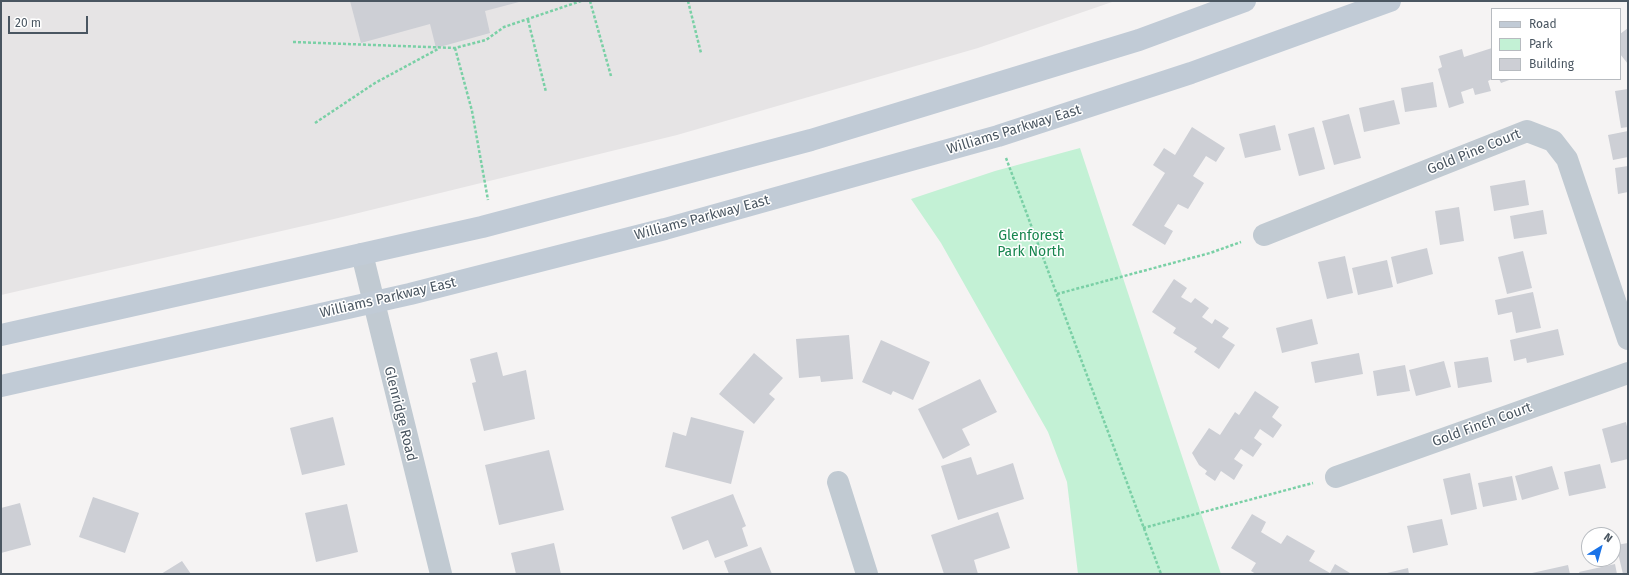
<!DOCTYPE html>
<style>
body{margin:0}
#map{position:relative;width:1629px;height:575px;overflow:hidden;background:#f5f3f3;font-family:"Fira Sans",sans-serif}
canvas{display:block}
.frame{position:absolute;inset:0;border:2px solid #4a5661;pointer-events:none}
.legend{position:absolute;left:1491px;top:8px;width:130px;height:72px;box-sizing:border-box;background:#fff;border:1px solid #b7bbc0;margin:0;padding:5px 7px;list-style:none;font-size:12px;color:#4a5661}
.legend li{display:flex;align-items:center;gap:8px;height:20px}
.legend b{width:20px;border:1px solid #b7bbc0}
.north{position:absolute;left:1581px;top:527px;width:40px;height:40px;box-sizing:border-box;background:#fff;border:1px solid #b7bbc0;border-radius:50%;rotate:37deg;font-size:11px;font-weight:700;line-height:16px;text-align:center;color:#4a5661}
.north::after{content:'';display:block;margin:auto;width:14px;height:18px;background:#1a73e8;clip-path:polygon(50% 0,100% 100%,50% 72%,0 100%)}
.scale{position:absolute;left:8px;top:16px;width:80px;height:18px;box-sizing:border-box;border:2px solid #4a5661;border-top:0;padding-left:5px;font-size:12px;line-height:14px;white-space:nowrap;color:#4a5661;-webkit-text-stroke:3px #fff;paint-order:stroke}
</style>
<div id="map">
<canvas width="1629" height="575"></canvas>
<div class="frame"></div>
<ul class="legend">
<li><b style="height:5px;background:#c1cbd6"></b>Road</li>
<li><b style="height:11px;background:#c3f1d5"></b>Park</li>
<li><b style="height:11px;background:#cdcfd5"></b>Building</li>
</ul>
<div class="north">N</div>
<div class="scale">20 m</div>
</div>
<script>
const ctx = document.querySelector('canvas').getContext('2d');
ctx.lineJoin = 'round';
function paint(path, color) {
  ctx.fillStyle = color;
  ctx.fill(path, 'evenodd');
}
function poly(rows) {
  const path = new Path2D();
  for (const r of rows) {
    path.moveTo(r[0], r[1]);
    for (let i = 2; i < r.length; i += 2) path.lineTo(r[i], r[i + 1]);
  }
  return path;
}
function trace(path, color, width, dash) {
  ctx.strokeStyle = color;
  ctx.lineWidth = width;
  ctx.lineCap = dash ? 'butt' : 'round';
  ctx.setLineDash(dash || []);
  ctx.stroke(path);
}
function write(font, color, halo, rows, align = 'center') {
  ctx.font = font + ' "Fira Sans",sans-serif';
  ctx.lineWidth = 3;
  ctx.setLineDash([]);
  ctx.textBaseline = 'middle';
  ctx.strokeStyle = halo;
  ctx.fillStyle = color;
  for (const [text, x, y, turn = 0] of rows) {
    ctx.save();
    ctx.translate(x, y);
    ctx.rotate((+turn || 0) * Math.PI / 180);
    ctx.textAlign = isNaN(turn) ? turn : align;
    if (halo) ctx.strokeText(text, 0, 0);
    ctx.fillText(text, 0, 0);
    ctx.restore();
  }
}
paint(poly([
 [1,1,1115,1,978,48,677,135,334,219,1,295]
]), '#e6e4e5');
paint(poly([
 [1080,148,1221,574,1078,574,1067,482,1048,432,941,243,911,199,995,171]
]), '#c3f1d5');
paint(poly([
 [350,1,519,1,519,2,485,11,490,33,436,48,430,24,361,43],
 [1628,28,1628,64,1620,54,1620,34],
 [1492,48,1492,79,1488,81,1491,91,1475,95,1473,88,1461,92,1464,103,1449,108,1438,69,1442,67,1439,56,1462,49,1464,57],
 [1499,79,1512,79,1501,83],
 [1433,82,1437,107,1405,112,1401,88],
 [1628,89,1628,127,1621,128,1615,91],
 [1394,100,1400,124,1364,132,1359,108],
 [1349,114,1361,158,1334,165,1322,121],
 [1275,125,1281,150,1245,158,1239,134],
 [1192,127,1225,148,1216,162,1206,156,1193,176,1204,183,1188,209,1178,204,1164,226,1173,231,1165,245,1132,225,1165,173,1153,165,1164,148,1175,155],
 [1314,127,1325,169,1299,176,1288,134],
 [1628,131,1628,157,1613,160,1608,135],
 [1628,166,1628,192,1618,194,1615,168],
 [1525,180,1529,205,1494,211,1490,186],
 [1459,207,1464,241,1440,245,1435,211],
 [1543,210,1547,234,1514,239,1510,216],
 [1427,248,1433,274,1397,284,1391,257],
 [1523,251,1532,288,1507,294,1498,257],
 [1345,256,1353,293,1327,299,1318,262],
 [1387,260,1393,287,1358,295,1352,268],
 [1174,279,1187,288,1181,297,1191,303,1195,298,1209,308,1202,317,1212,324,1215,319,1229,328,1222,337,1235,345,1219,369,1194,352,1197,348,1173,333,1176,328,1152,312],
 [1533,292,1541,328,1516,333,1512,312,1498,315,1495,300],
 [1312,319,1318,344,1282,353,1276,328],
 [1558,329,1564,355,1527,363,1526,358,1514,361,1510,340],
 [849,335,853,379,821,382,820,376,799,378,796,339],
 [881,340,930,362,913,400,893,391,891,395,862,382],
 [497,352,503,376,526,370,535,419,484,431,472,383,476,382,470,359],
 [754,353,783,378,769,394,775,399,754,424,719,394],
 [1359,353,1363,374,1315,383,1311,362],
 [1488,357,1492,382,1458,388,1454,362],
 [1444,361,1451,387,1416,396,1409,370],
 [1405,365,1410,391,1377,396,1373,371],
 [980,379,997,412,962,429,970,445,943,459,918,409],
 [1255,391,1279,407,1272,417,1282,425,1273,438,1260,429,1254,438,1262,444,1253,457,1241,449,1234,459,1243,465,1234,480,1221,471,1215,481,1205,474,1207,471,1199,465,1192,453,1209,428,1220,435,1235,412,1239,415],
 [333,417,345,465,302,475,290,428],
 [691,417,744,431,731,484,665,467,673,432,686,436],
 [1626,422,1628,431,1628,459,1611,463,1602,429],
 [549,450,564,510,499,525,485,465],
 [971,457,977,475,1013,463,1024,499,958,520,941,466],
 [1600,464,1606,488,1569,496,1564,472],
 [1552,466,1559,489,1522,500,1515,476],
 [1470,473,1477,509,1451,515,1443,479],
 [1512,476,1517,500,1483,507,1478,483],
 [733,494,746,526,742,528,748,546,715,558,708,540,683,550,671,517],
 [93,497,139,513,125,553,79,537],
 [20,503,31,545,1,553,1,508],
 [347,504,358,552,316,562,305,513],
 [998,512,1010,548,974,560,978,574,944,574,931,535],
 [1252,514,1266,522,1261,532,1281,544,1287,535,1315,551,1309,561,1330,573,1335,564,1350,573,1349,574,1256,574,1251,571,1256,563,1231,548],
 [1442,519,1448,545,1413,553,1407,526],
 [554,543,561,574,516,574,511,553],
 [1628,543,1628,574,1623,574,1616,545],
 [761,547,772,574,729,574,724,561],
 [182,561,191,574,161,574],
 [1615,564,1617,574,1580,574,1579,572],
 [1568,565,1570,574,1532,574,1532,573],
 [1408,568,1409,574,1387,574,1387,573]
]), '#cdcfd5');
trace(poly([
 [590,1,611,76],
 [688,1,701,53],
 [528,20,546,92],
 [293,42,455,48,486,40,504,27,581,1],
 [455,48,472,111,488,200],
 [315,123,375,83,438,49],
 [1006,158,1161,574],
 [1057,294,1210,253,1241,242],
 [1143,528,1313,483]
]), '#7ad0a6', 2.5, [3, 2]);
trace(poly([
 [1264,235,1527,131,1553,141,1567,159,1628,339],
 [362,254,441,574],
 [1336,477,1628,373],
 [838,482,867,574]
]), '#c1cad2', 22);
trace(poly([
 [1,335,482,227,811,140,1139,40,1245,1],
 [1,386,410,294,665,229,915,159,998,136,1191,73,1390,1]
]), '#c1cbd6', 22);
write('14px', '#4a5661', '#fff', [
 ["Williams Parkway East",1014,130,-17],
 ["Gold Pine Court",1474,152,-22],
 ["Williams Parkway East",702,218,-15],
 ["Williams Parkway East",388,298,-13],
 ["Glenridge Road",400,414,76],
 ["Gold Finch Court",1482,425,-20]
]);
write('14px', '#17864f', '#fff', [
 ["Glenforest",1031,236],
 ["Park North",1031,252]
]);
</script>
